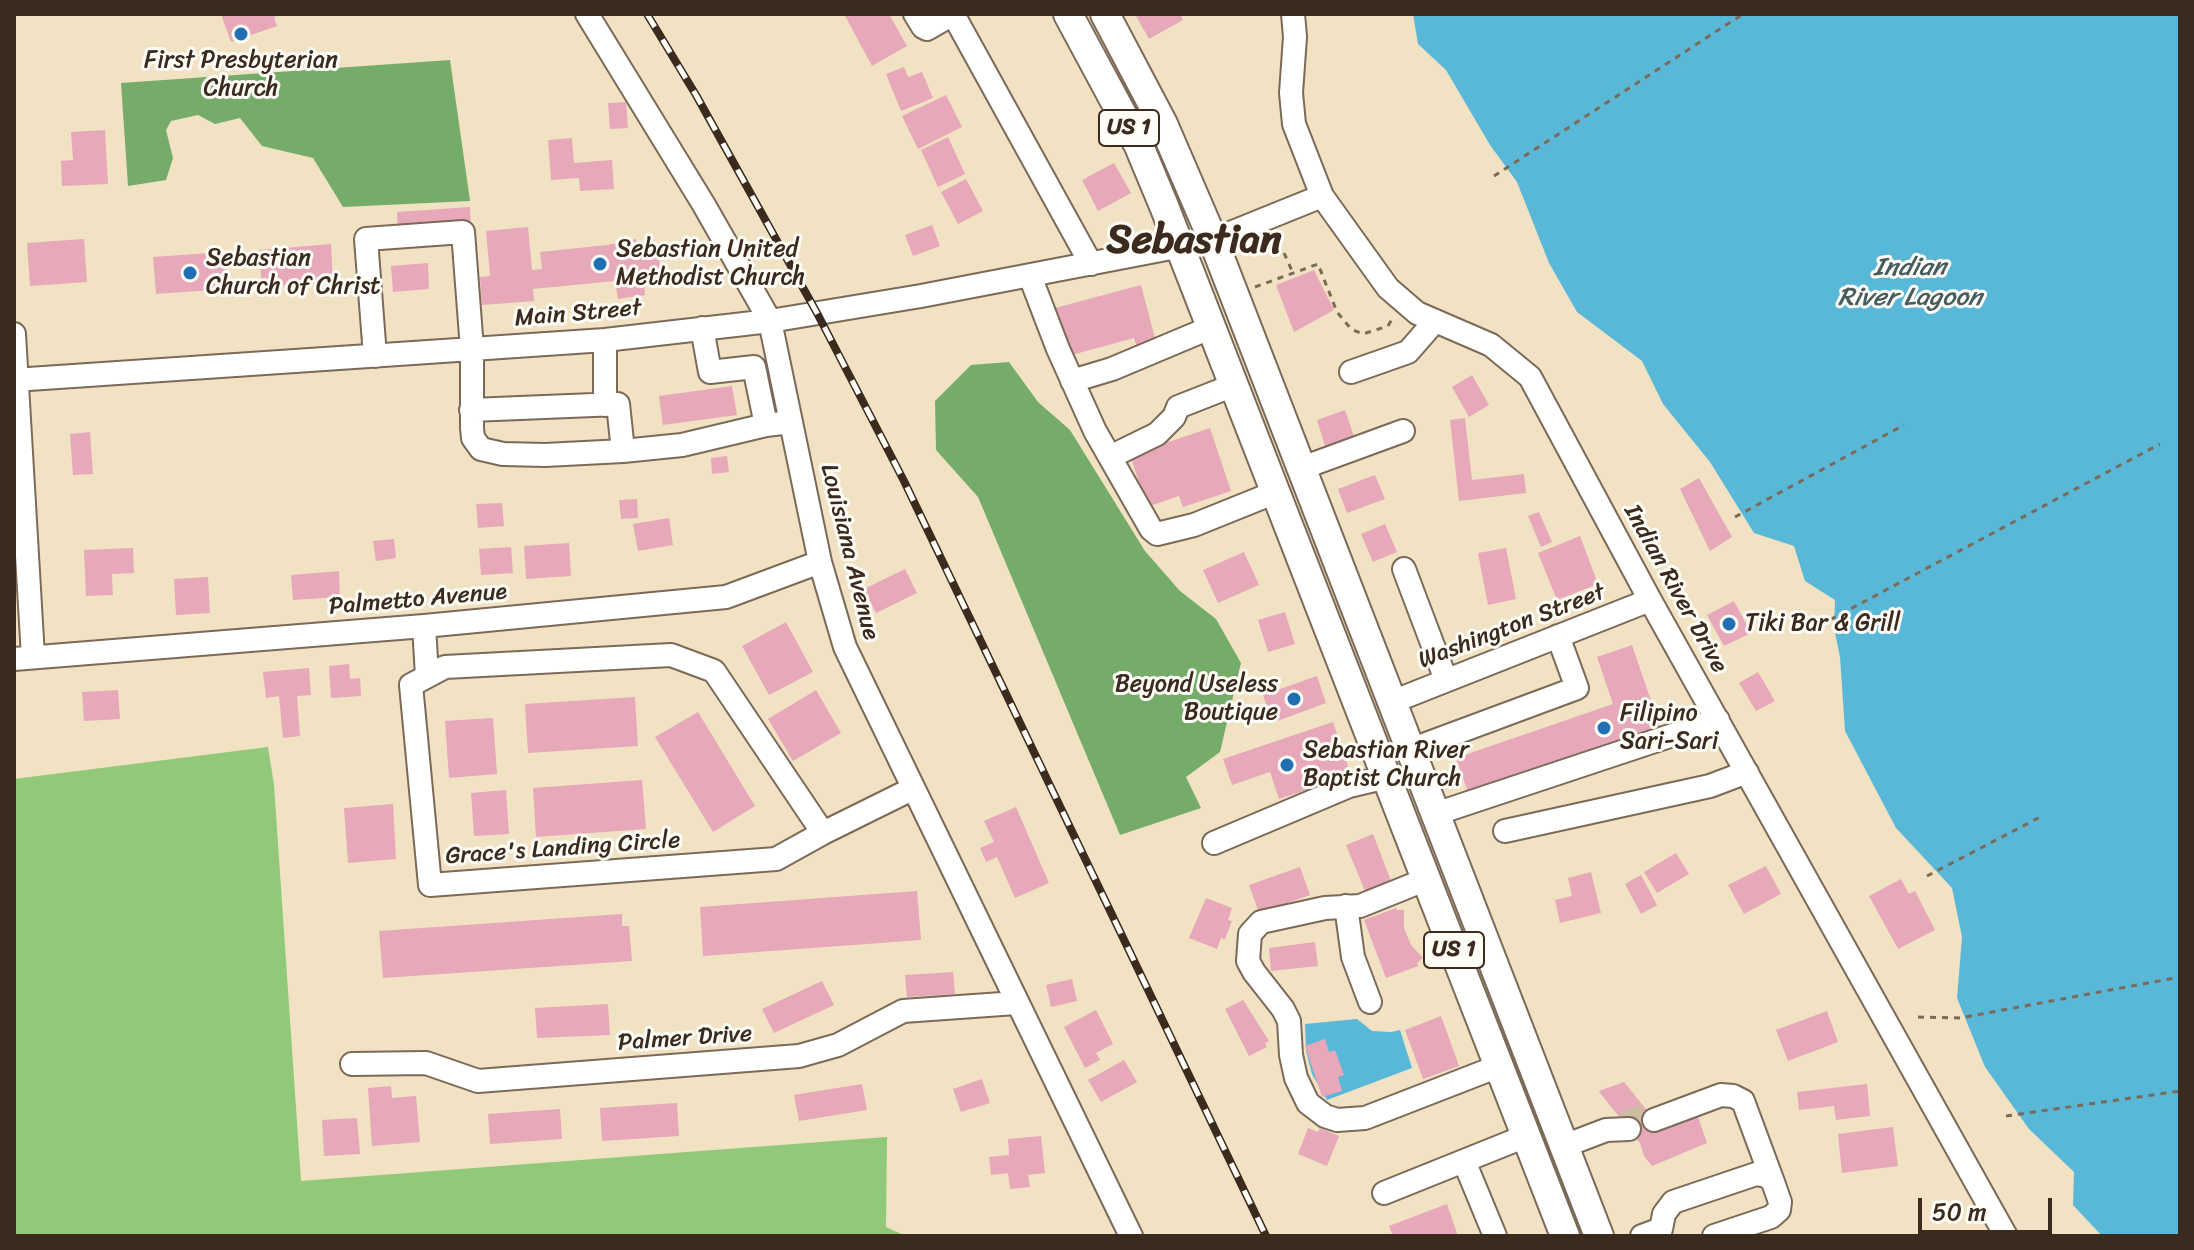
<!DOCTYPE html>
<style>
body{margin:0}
#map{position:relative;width:2194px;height:1250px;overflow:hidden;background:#f1e2c4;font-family:Sriracha,sans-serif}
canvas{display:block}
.frame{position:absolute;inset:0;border:16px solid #3b2a1e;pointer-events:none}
.scale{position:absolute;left:1918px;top:1198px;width:134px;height:36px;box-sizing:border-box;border:4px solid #3b2a1e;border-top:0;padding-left:10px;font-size:24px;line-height:28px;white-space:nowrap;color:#3b2a1e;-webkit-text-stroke:6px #fdfcf7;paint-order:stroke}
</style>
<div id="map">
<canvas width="2194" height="1250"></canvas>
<div class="frame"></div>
<div class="scale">50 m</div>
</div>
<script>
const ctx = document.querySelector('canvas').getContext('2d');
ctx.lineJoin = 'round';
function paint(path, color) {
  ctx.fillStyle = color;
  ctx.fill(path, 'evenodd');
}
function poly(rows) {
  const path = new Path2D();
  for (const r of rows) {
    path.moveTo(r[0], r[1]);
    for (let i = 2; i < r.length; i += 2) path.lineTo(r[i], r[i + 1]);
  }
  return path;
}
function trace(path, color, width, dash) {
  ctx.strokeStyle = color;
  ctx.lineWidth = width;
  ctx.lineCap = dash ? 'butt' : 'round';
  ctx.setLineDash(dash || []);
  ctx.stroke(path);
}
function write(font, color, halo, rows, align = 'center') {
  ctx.font = font + ' Sriracha,sans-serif';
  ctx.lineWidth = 6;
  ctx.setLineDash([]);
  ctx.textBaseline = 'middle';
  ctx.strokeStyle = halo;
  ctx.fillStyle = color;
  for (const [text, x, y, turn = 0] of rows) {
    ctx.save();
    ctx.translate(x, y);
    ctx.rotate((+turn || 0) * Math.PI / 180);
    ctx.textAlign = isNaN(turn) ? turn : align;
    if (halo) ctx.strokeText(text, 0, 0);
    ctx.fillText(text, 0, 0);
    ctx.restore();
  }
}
paint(poly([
 [268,747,274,785,301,1181,887,1137,886,1227,906,1236,14,1236,14,779]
]), '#92c879');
paint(poly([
 [450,60,470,201,343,207,313,158,262,146,240,118,215,124,198,115,171,121,166,130,173,158,166,180,128,186,121,83],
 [1009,362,1038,402,1070,430,1145,551,1180,591,1216,619,1241,663,1220,752,1186,777,1201,808,1120,835,978,497,936,450,935,401,971,365]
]), '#75ac69');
paint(poly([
 [1413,14,2180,14,2180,1236,2102,1236,2073,1205,2074,1172,2029,1129,1985,1067,1957,998,1962,937,1952,888,1896,828,1845,731,1840,657,1834,628,1835,600,1805,581,1794,546,1754,533,1710,462,1663,404,1642,361,1577,312,1549,263,1517,182,1490,145,1446,70,1418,44],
 [1357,1019,1372,1031,1391,1032,1400,1030,1412,1068,1327,1100,1312,1074,1306,1051,1305,1024]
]), '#59b8d8');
paint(poly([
 [221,14,283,14,274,17,277,26,231,42],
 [844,14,889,14,907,46,872,66],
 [1140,14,1180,14,1183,20,1149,39,1136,16],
 [904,67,908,77,922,72,933,98,901,111,886,74],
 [946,95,962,127,918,149,902,116],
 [626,102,628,128,610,129,608,103],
 [105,130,108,184,62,186,61,161,73,160,71,132],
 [948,137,965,174,938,187,921,150],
 [572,138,574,163,612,160,614,189,580,191,579,178,551,180,548,140],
 [1114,163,1131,193,1098,211,1082,180],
 [966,179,983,211,958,224,941,192],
 [470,207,471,227,398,233,397,212],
 [932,225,940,246,913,256,905,235],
 [528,227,532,270,542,269,540,252,607,245,636,239,640,258,658,254,663,282,644,284,645,295,618,299,615,281,533,289,534,301,482,305,480,277,490,276,486,231],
 [84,239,87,282,30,286,27,243],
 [331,244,333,282,262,287,259,250],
 [224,252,227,289,156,294,153,257],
 [428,263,429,289,393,292,391,266],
 [1314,270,1334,310,1294,332,1276,285],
 [1141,285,1157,346,1138,351,1134,338,1068,356,1055,308],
 [1472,375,1489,405,1469,417,1452,387],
 [732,386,737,415,663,425,659,396],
 [1345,410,1355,439,1326,449,1317,420],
 [1465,418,1472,480,1524,474,1526,493,1459,501,1450,420],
 [1210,428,1231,491,1183,507,1179,496,1147,507,1130,455],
 [90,432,93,474,73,475,70,434],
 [727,456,729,472,712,474,711,458],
 [1375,475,1385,499,1347,513,1338,489],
 [1699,478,1732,537,1710,551,1680,489],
 [637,499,638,518,621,519,619,500],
 [502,503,504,526,478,528,476,504],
 [1539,512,1552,542,1541,547,1528,516],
 [669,518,673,545,638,551,633,524],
 [1385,524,1397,552,1373,562,1361,534],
 [1580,536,1598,584,1557,600,1538,553],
 [394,539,396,558,376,561,373,541],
 [569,543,571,576,526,579,524,546],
 [511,547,513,573,481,575,479,549],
 [133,548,134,573,112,574,113,595,86,596,84,550],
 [1506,548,1516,599,1488,605,1478,553],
 [1244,552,1259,585,1218,603,1203,570],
 [905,569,917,593,876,613,864,589],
 [339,571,340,597,293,600,291,575],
 [208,577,210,613,176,615,174,579],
 [1734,601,1751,633,1724,646,1707,615],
 [1285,612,1295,644,1268,652,1258,620],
 [786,622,813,672,769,695,742,646],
 [1632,645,1661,730,1469,795,1456,758,1613,704,1597,657],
 [349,664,350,679,360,678,361,696,331,698,329,666],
 [309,668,311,695,297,696,300,736,283,738,279,696,266,698,263,672],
 [1758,672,1775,701,1756,711,1739,683],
 [1317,676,1326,703,1272,723,1263,695],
 [118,690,120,719,84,721,82,692],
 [816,690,841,733,793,761,768,719],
 [635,697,638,746,528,753,525,704],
 [698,712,755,806,713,832,655,737],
 [493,718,497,774,449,778,445,721],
 [1333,722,1351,775,1279,799,1270,772,1232,785,1223,759],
 [642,780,646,829,536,837,533,788],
 [506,790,509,834,474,836,471,793],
 [393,804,396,859,348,863,344,808],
 [1016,807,1049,883,1015,898,997,857,986,862,980,848,994,842,984,821],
 [1373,834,1391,881,1365,891,1346,845],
 [1676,853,1689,874,1657,893,1644,872],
 [1766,866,1781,894,1744,914,1728,885],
 [1300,867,1310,895,1259,913,1249,885],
 [1591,872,1601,913,1560,923,1555,900,1572,896,1568,878],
 [1641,875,1657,905,1641,914,1625,884],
 [1901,879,1909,894,1915,891,1935,930,1898,949,1869,896],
 [917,891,921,940,703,956,700,907],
 [1206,898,1232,908,1228,920,1232,921,1225,939,1221,938,1217,949,1189,938],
 [1396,908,1397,910,1404,910,1404,928,1411,945,1423,958,1417,963,1418,966,1386,978,1364,920],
 [622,914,622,926,629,926,632,961,383,978,379,931],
 [1315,942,1318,966,1271,971,1269,948],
 [953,972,955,994,907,997,905,975],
 [1072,979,1077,1001,1051,1007,1046,985],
 [822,981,834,1005,774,1033,762,1009],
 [1243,1000,1269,1041,1265,1043,1267,1047,1249,1056,1225,1009],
 [608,1004,610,1035,537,1038,535,1008],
 [1096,1010,1113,1044,1096,1053,1100,1060,1085,1068,1064,1027],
 [1827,1011,1838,1042,1788,1061,1776,1030],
 [1441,1016,1459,1066,1423,1079,1405,1030],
 [1325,1039,1329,1052,1335,1050,1344,1075,1338,1077,1342,1091,1322,1097,1305,1046],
 [1124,1060,1137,1082,1101,1102,1088,1080],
 [982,1079,990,1103,961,1112,953,1089],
 [1624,1082,1658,1124,1696,1111,1707,1143,1652,1166,1644,1156,1640,1143,1600,1093,1599,1091],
 [862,1084,867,1110,799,1121,794,1095],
 [1867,1084,1870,1116,1836,1120,1834,1106,1799,1110,1797,1092],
 [391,1086,392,1098,416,1096,420,1142,372,1146,368,1088],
 [677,1103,679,1136,602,1141,600,1108],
 [560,1109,562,1139,490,1144,488,1114],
 [357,1118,360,1154,324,1156,322,1120],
 [1893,1127,1898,1166,1842,1173,1838,1134],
 [1308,1128,1318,1132,1320,1128,1339,1136,1327,1166,1298,1154],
 [1041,1136,1045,1173,1028,1175,1030,1187,1010,1189,1008,1173,991,1175,989,1157,1009,1155,1008,1139],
 [1447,1204,1458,1236,1393,1236,1389,1226]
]), '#e7a8ba');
trace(poly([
 [1624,1123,1649,1113]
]), '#cdbda3', 22, [22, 11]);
const minor = poly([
 [587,14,704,205,770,321,820,562,845,647,1131,1236],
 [915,14,923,27,927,29,953,14],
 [953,14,1091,264],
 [1293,14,1295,37,1291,93,1294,124,1322,196,1388,288,1417,313,1491,345,1530,377,1650,600,2006,1236],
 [1030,276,1058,349,1095,431,1151,529,1157,534,1194,525,1276,492],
 [702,328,710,372,754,367,766,425],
 [14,334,33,657],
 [605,340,605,405],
 [375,356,366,239,463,232,472,349,472,428,473,438,481,449,503,454,545,455,623,451,682,445,766,425,791,422],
 [1351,372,1408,352,1435,321],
 [14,380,605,340,770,321,921,296,1213,240,1322,196],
 [1072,381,1112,369,1212,327],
 [471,410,618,404,623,451],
 [1110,457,1157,434,1174,417,1178,407,1234,385],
 [1302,468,1403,431],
 [1404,569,1446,680],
 [424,626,427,676],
 [14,659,424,626,726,597,820,562],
 [1392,702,1650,600],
 [1410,750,1577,688,1558,636],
 [1435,814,1718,720],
 [1505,831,1710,786,1747,772],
 [823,833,714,671,671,655,445,667,411,685,430,885,776,859,823,833,912,789],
 [1214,843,1349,786,1387,777],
 [1427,879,1360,906,1325,908,1261,922,1250,934,1248,961,1254,972,1283,1009,1289,1021,1291,1055,1296,1078,1308,1103,1325,1116,1337,1120,1365,1118,1499,1066],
 [1346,906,1353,957,1370,1002],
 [352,1064,426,1063,478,1081,799,1056,838,1045,903,1011,1016,1003],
 [1654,1120,1721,1095,1733,1096,1743,1101,1773,1182],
 [1564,1146,1606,1130,1629,1129],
 [1464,1161,1495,1236],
 [1384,1193,1526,1136],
 [1661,1229,1664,1214,1673,1202,1756,1174,1767,1176,1773,1182,1780,1202,1779,1210,1771,1217,1714,1236],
 [1642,1236,1661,1229]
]);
const major = poly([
 [1068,14,1139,146,1164,206,1565,1236],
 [1105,14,1163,124,1213,240,1599,1236]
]);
trace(minor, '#7b6a58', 26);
trace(major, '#7b6a58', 32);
trace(poly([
 [1494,176,1743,14],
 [1284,253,1293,273],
 [1255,287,1318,264,1337,312,1351,329,1363,334,1388,326,1392,319],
 [1735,517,1904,425],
 [1809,631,2160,444],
 [1927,876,2044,815],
 [1918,1017,1960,1018,2180,977],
 [2006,1116,2180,1091]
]), '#7b6a58', 3, [6, 6]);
trace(minor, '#fff', 22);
trace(major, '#fff', 28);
const rail = poly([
 [647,14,696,95,817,313,904,481,1266,1236]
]);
trace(rail, '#3b2a1e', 8);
trace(rail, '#fdfcf7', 5, [15]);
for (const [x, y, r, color] of [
 [241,34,8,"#1f6fb2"],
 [600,264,8,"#1f6fb2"],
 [190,273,8,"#1f6fb2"],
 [1729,624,8,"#1f6fb2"],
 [1294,699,8,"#1f6fb2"],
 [1604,728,8,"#1f6fb2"],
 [1287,765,8,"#1f6fb2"]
]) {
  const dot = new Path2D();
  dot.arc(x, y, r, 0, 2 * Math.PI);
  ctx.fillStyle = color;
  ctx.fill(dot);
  trace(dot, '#fdfcf7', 3);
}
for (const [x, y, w] of [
 [1129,128,60],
 [1454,950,60]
]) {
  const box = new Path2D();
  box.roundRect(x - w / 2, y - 18, w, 36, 6);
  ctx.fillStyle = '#fdfcf7';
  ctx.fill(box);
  trace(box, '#3b2a1e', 2);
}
write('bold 22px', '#3b2a1e', null, [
 ["US 1",1129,128],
 ["US 1",1454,950]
]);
write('24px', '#3b2a1e', '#fdfcf7', [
 ["First Presbyterian",241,61,"center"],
 ["Church",241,89,"center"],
 ["Sebastian United",616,250],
 ["Methodist Church",616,278],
 ["Sebastian",206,259],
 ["Church of Christ",206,287],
 ["Tiki Bar & Grill",1745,624],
 ["Beyond Useless",1278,685,"right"],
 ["Boutique",1278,713,"right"],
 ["Filipino",1620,714],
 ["Sari-Sari",1620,742],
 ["Sebastian River",1303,751],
 ["Baptist Church",1303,779]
], 'left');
write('24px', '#3b2a1e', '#fdfcf7', [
 ["Main Street",578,314,-5],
 ["Louisiana Avenue",849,552,76],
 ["Indian River Drive",1675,589,61],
 ["Palmetto Avenue",418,600,-5],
 ["Washington Street",1512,627,-21],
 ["Grace's Landing Circle",563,849,-4],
 ["Palmer Drive",685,1039,-4]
]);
write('italic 26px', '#465c5f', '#fdfcf7', [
 ["Indian",1910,268],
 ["River Lagoon",1910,298]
]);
write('bold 40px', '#3b2a1e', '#fdfcf7', [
 ["Sebastian",1194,242]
]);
</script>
